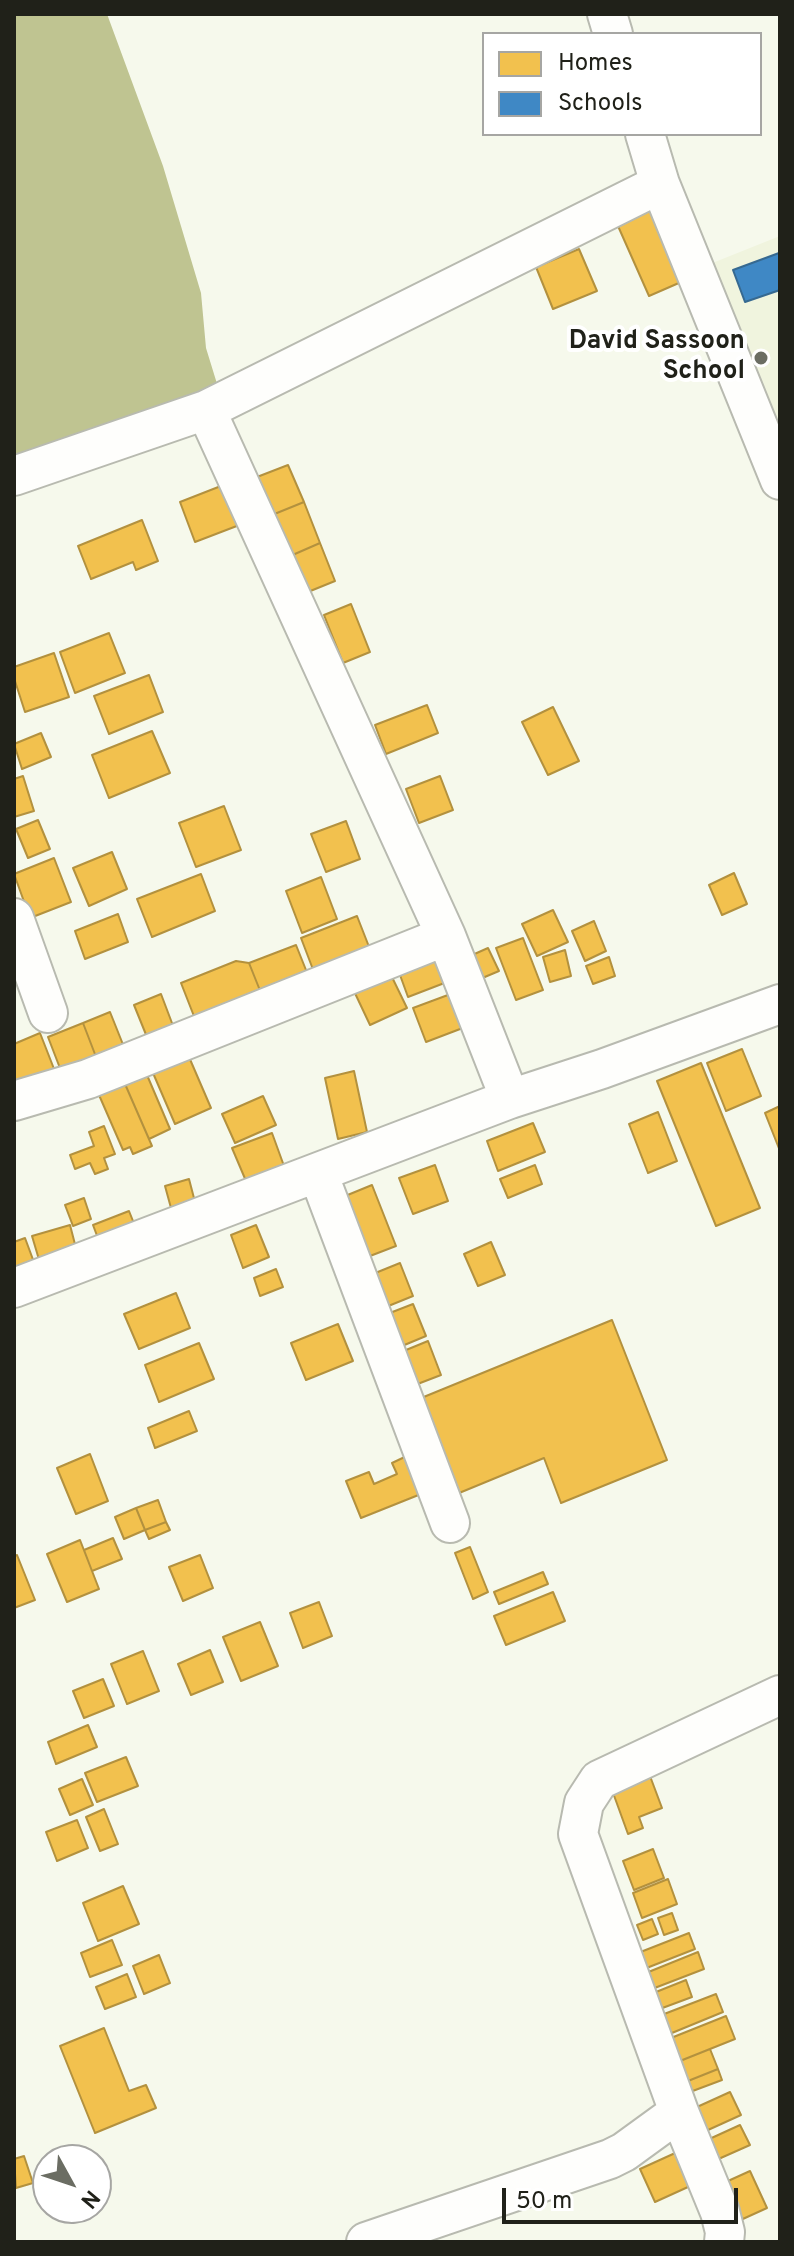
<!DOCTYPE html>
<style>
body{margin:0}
#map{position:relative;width:794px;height:2256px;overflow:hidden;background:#f6f9ec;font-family:Overpass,sans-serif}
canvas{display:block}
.frame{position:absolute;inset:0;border:16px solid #202119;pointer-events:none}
.legend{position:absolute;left:482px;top:32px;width:280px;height:104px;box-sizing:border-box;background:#fff;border:2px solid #a6a6a3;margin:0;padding:10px 14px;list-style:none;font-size:24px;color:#202119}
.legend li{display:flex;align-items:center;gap:16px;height:40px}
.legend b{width:40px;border:2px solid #a6a6a3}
.north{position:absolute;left:32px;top:2144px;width:80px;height:80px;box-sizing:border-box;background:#fff;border:2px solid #a6a6a3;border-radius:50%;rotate:130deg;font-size:22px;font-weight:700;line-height:32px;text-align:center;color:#202119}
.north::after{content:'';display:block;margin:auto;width:28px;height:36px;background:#6b6d63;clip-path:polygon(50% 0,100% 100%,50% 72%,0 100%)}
.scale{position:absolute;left:502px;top:2188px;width:236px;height:36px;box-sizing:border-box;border:4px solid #202119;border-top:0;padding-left:10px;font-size:24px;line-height:28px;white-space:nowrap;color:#202119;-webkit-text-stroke:6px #fff;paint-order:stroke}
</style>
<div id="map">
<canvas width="794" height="2256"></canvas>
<div class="frame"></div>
<ul class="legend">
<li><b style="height:22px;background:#f2c14e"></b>Homes</li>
<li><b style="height:22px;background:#3f88c5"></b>Schools</li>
</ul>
<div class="north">N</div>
<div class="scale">50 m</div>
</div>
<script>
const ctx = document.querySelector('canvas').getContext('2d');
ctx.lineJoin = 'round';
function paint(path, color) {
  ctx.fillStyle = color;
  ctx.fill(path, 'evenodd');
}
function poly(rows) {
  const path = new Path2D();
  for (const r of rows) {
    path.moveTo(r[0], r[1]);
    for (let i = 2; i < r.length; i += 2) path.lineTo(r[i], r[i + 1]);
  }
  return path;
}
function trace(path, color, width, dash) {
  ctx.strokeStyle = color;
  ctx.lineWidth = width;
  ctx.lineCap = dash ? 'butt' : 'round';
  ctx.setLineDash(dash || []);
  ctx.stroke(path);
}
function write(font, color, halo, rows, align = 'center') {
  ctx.font = font + ' Overpass,sans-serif';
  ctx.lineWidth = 8;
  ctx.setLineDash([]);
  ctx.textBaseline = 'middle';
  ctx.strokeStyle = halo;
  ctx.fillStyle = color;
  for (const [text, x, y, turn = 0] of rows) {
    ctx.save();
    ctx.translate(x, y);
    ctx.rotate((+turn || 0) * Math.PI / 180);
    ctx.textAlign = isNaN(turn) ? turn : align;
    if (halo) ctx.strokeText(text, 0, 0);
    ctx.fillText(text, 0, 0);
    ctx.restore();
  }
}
paint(poly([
 [780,236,780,451,705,266]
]), '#f0f4de');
paint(poly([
 [14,14,107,14,163,166,201,293,206,348,218,387,14,467]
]), '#bfc491');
const homes = poly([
 [652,200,688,279,649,296,614,217,652,200],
 [579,249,597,291,553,309,536,267,579,249],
 [288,465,304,502,272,515,257,477,288,465],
 [226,484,242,524,195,542,180,502,226,484],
 [304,502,320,543,288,557,272,515,304,502],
 [142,520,158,561,136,570,133,562,91,579,78,546,142,520],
 [320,543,335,581,303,594,288,557,320,543],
 [351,604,370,652,343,663,324,615,351,604],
 [109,633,125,673,75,693,60,652,109,633],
 [54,653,69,697,25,712,14,678,14,667,54,653],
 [149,675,163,712,109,734,94,696,149,675],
 [427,705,438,733,386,754,375,725,427,705],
 [553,707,579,761,548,775,522,722,553,707],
 [152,731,170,773,109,798,92,755,152,731],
 [41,733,51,757,22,769,14,744,41,733],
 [23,776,34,811,14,817,14,779,23,776],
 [440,776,453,810,419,823,406,789,440,776],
 [224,806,241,850,196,867,179,823,224,806],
 [38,820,50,849,28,858,16,829,38,820],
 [346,821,360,859,326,872,311,834,346,821],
 [112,852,127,889,89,906,73,868,112,852],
 [54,858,71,902,30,918,14,874,54,858],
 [734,873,747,904,722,915,709,885,734,873],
 [201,874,215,911,152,937,137,899,201,874],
 [321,877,337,919,302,933,286,891,321,877],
 [553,910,568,942,537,956,522,924,553,910],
 [118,914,128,942,85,959,75,931,118,914],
 [357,916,373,957,317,980,301,938,357,916],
 [594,921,606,951,585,961,572,931,594,921],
 [523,938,543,990,516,1000,496,948,523,938],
 [296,945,310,980,263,998,249,963,296,945],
 [488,948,499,971,480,979,470,956,488,948],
 [435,950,447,982,408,997,396,964,435,950],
 [565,950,571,976,550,982,543,957,565,950],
 [609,957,615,976,593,984,586,966,609,957],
 [236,961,249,963,263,998,199,1029,181,983,236,961],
 [390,973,407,1008,370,1025,353,989,390,973],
 [456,992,468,1026,426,1042,413,1008,456,992],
 [161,994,175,1031,149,1042,134,1005,161,994],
 [110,1012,126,1052,98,1062,83,1023,110,1012],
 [83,1023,98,1062,63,1076,48,1037,83,1023],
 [40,1033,56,1074,14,1091,14,1044,40,1033],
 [742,1049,761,1096,726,1111,707,1063,742,1049],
 [189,1057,211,1108,175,1124,153,1073,189,1057],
 [701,1063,760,1208,716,1226,657,1081,701,1063],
 [354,1071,367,1132,338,1139,325,1078,354,1071],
 [147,1075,170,1129,149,1139,125,1084,147,1075],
 [125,1084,152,1146,133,1154,130,1147,123,1150,99,1095,125,1084],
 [263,1096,276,1125,235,1143,222,1114,263,1096],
 [780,1106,780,1151,765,1113,780,1106],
 [658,1112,677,1161,648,1173,629,1124,658,1112],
 [533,1123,545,1152,498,1171,487,1141,533,1123],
 [104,1126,115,1154,104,1158,108,1169,95,1174,90,1163,75,1169,70,1155,94,1146,89,1132,104,1126],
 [272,1133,284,1166,246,1181,232,1148,272,1133],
 [435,1165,448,1201,413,1214,399,1178,435,1165],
 [535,1165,542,1184,508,1198,500,1179,535,1165],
 [189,1179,195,1202,171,1208,165,1186,189,1179],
 [372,1185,396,1246,357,1261,333,1201,372,1185],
 [84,1198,91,1219,73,1226,65,1205,84,1198],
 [129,1211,135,1226,99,1241,93,1225,129,1211],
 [70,1225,77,1252,40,1263,32,1236,70,1225],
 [256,1225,269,1257,243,1268,231,1235,256,1225],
 [25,1238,35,1265,14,1273,14,1242,25,1238],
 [491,1242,505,1275,478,1286,464,1254,491,1242],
 [400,1263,413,1296,376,1311,363,1278,400,1263],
 [276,1269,283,1287,260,1296,254,1278,276,1269],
 [176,1293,190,1328,139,1349,124,1314,176,1293],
 [413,1304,426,1336,390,1351,377,1318,413,1304],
 [612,1320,667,1460,561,1503,544,1458,447,1498,409,1403,612,1320],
 [338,1324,353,1361,306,1380,291,1343,338,1324],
 [428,1341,441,1375,402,1390,389,1357,428,1341],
 [199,1343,214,1379,159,1402,145,1365,199,1343],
 [189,1411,197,1431,155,1448,148,1428,189,1411],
 [90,1454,108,1501,76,1514,57,1468,90,1454],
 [411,1454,426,1492,361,1518,346,1481,369,1472,374,1484,397,1474,392,1463,411,1454],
 [158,1500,166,1522,145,1530,136,1508,158,1500],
 [136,1508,145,1530,124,1539,115,1517,136,1508],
 [166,1522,170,1530,149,1539,145,1530,166,1522],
 [113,1538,122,1559,92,1571,84,1550,113,1538],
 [80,1540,99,1589,67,1602,47,1554,80,1540],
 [470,1547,488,1592,473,1599,455,1553,470,1547],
 [17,1555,35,1600,14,1608,14,1556,17,1555],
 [200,1555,213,1588,183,1601,169,1567,200,1555],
 [543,1572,548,1584,499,1604,494,1592,543,1572],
 [553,1592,565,1621,506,1645,494,1616,553,1592],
 [319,1602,332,1636,303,1648,290,1613,319,1602],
 [260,1622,278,1666,241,1681,223,1637,260,1622],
 [210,1650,223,1682,191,1695,178,1664,210,1650],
 [143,1651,159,1691,127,1704,111,1664,143,1651],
 [103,1679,114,1706,84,1718,73,1691,103,1679],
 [88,1725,97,1747,56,1764,48,1742,88,1725],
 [126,1757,138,1786,97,1802,85,1773,126,1757],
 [650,1776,662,1808,639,1817,643,1828,628,1834,612,1790,650,1776],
 [82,1779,93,1805,70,1815,59,1789,82,1779],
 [104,1809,118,1844,100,1851,86,1817,104,1809],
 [77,1820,88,1848,57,1861,46,1832,77,1820],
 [653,1849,664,1878,634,1890,623,1861,653,1849],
 [668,1879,677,1904,642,1918,633,1893,668,1879],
 [123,1886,139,1924,98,1941,83,1903,123,1886],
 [672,1913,678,1930,664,1935,658,1918,672,1913],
 [652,1919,658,1934,643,1940,637,1925,652,1919],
 [689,1933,695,1949,644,1969,638,1953,689,1933],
 [112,1940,122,1965,90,1977,81,1953,112,1940],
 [698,1952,704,1969,652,1989,646,1973,698,1952],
 [159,1955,170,1983,144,1994,133,1966,159,1955],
 [127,1974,136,1997,105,2009,96,1987,127,1974],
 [686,1980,692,1997,657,2010,651,1994,686,1980],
 [716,1994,723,2012,667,2035,659,2016,716,1994],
 [726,2016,735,2039,670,2065,661,2042,726,2016],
 [104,2028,129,2091,146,2085,156,2108,95,2133,60,2046,104,2028],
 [710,2049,718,2069,678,2085,670,2065,710,2049],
 [718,2069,722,2080,682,2095,678,2085,718,2069],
 [730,2092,741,2115,697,2135,686,2112,730,2092],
 [740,2125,750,2145,714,2161,705,2141,740,2125],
 [684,2149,699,2182,655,2202,640,2169,684,2149],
 [24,2156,33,2183,16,2188,14,2159,24,2156],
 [750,2171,767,2208,734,2223,717,2186,750,2171]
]);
paint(homes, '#f2c14e');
trace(homes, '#b3913e', 2);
const schools = poly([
 [779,253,780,290,745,302,733,270,779,253]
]);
paint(schools, '#3f88c5');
trace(schools, '#366991', 2);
const minor = poly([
 [607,14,613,34],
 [645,134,660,184,780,480],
 [206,410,446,936,510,1099],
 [14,476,206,410,660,184],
 [14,918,48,1013],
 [14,1101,88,1079,446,936],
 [318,1173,450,1523],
 [14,1288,510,1099,602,1069,780,1004],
 [679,2112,720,2212,725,2232,724,2242],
 [366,2242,610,2159,624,2152,679,2112,578,1834,584,1803,599,1780,780,1695]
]);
trace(minor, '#b8bab0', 42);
trace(minor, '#fefefc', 38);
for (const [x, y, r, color] of [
 [761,358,8,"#6b6d63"]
]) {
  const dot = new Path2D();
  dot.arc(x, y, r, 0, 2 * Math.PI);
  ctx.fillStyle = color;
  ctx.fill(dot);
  trace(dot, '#fff', 3);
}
write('bold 26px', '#202119', '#fff', [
 ["David Sassoon",745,343],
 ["School",745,373]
], 'right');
</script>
